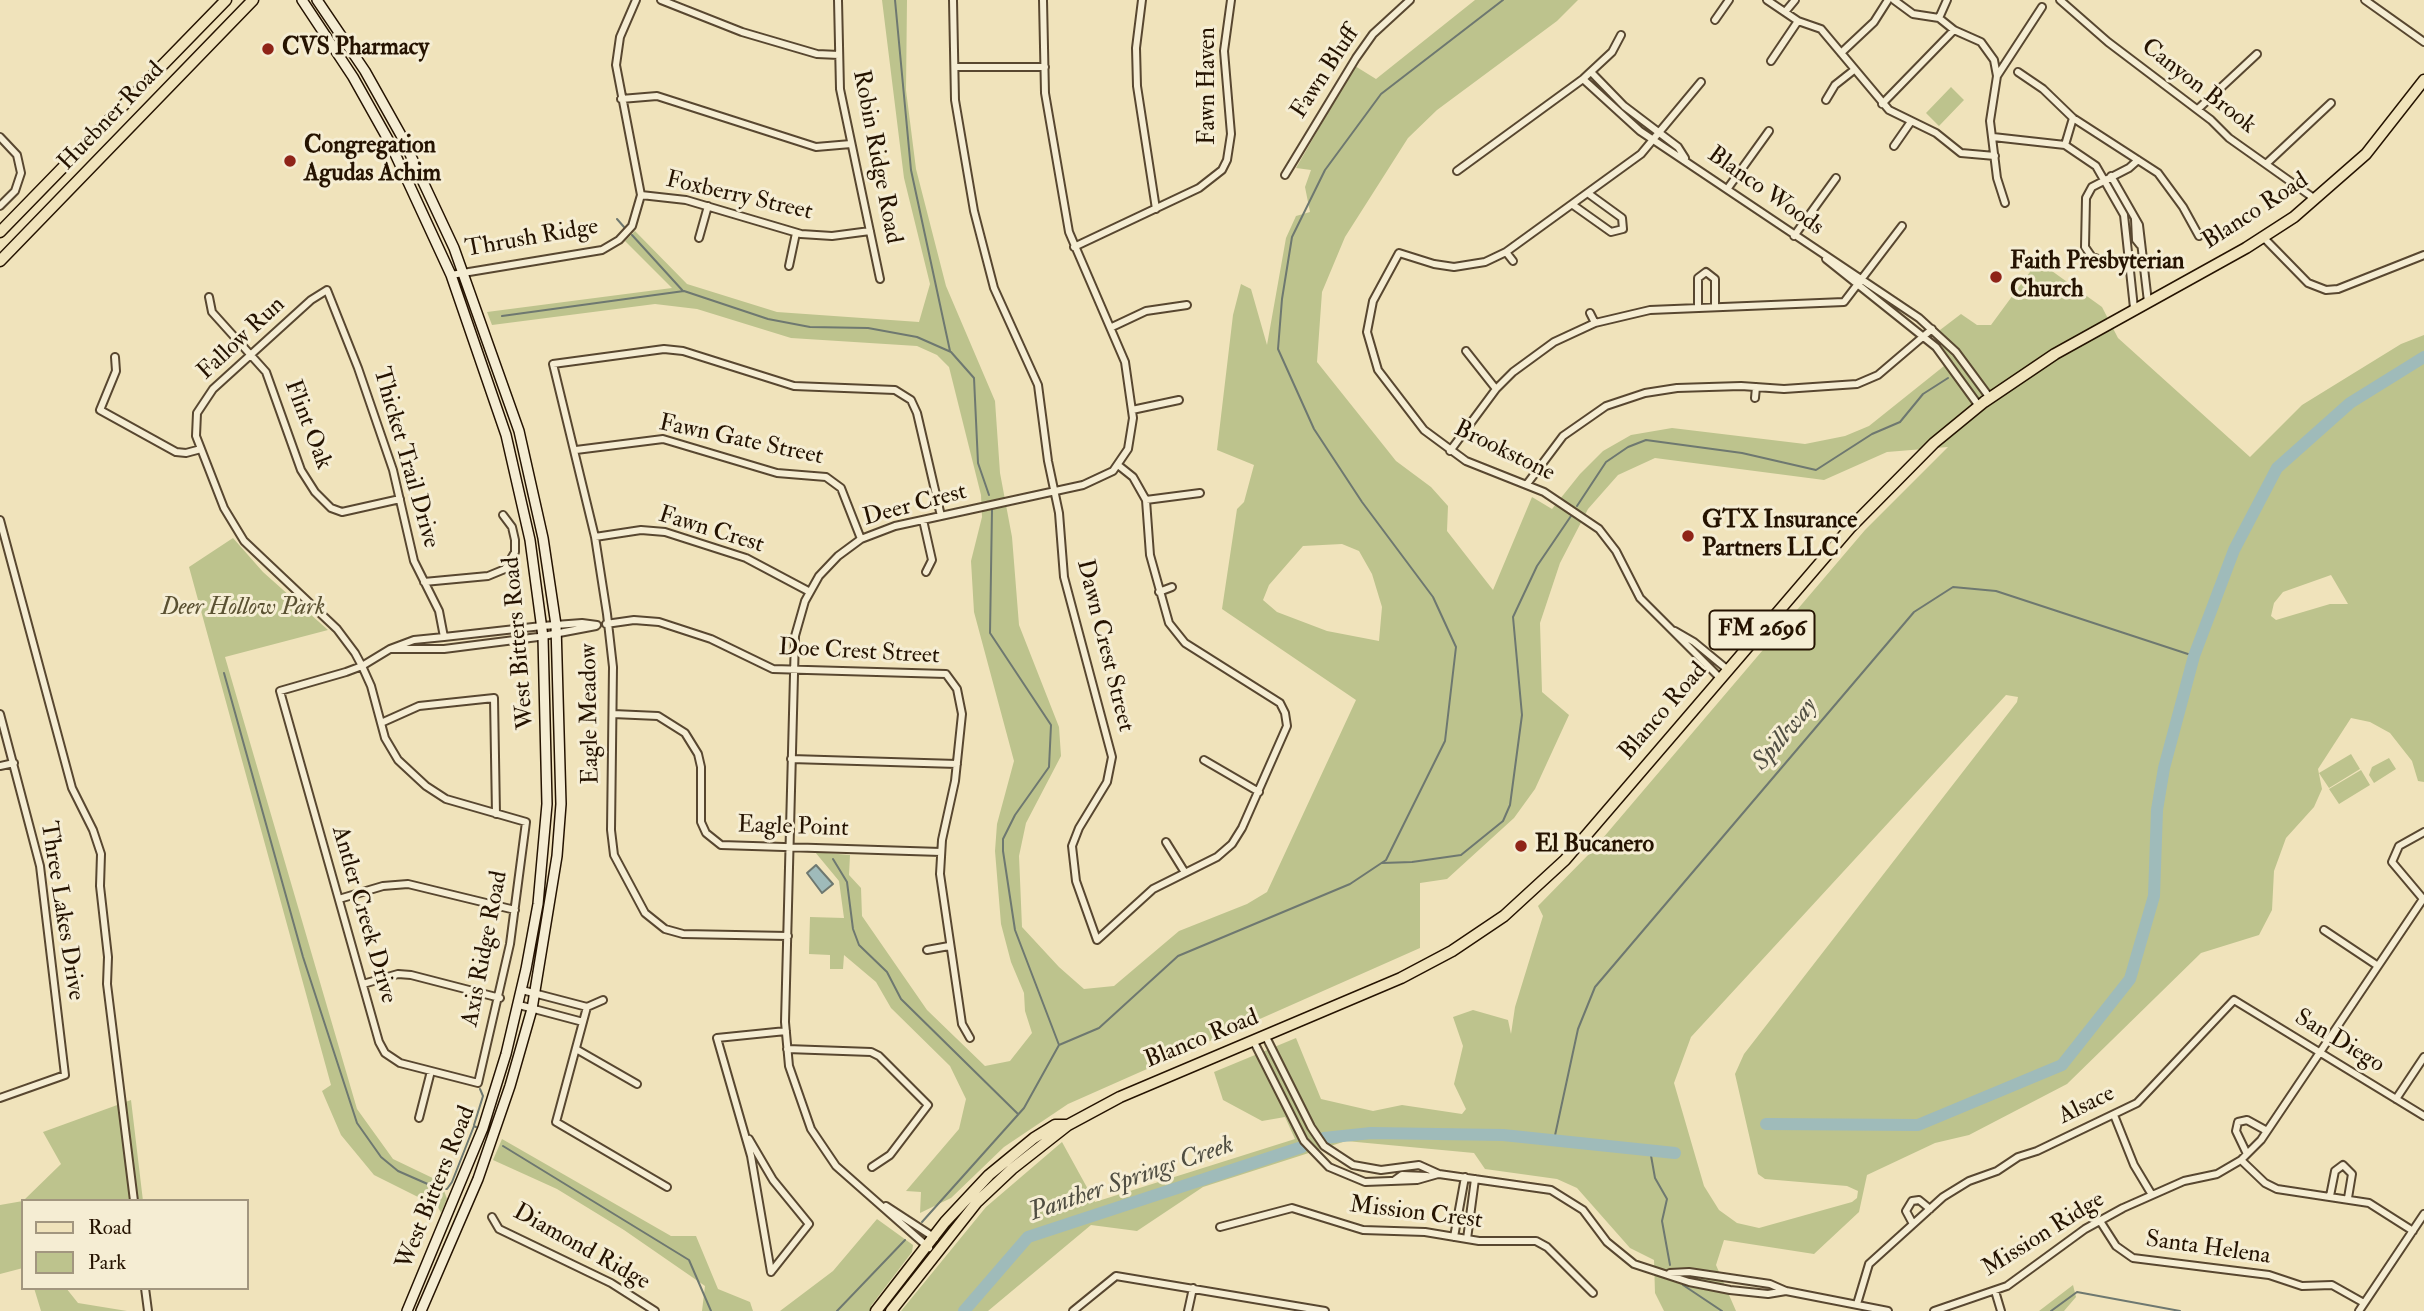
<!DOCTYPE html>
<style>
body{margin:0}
#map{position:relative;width:2424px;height:1311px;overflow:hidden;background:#f0e3bb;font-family:"IM FELL Double Pica",serif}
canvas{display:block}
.legend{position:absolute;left:21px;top:1199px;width:228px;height:91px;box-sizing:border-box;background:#f5edd3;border:2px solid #a2967f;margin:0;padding:9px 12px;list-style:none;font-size:21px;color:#251301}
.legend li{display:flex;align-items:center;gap:14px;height:35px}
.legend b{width:35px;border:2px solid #a2967f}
</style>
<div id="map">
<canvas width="2424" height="1311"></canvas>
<ul class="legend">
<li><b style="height:9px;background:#f0e3bb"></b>Road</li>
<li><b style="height:19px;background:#bdc38d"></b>Park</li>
</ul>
</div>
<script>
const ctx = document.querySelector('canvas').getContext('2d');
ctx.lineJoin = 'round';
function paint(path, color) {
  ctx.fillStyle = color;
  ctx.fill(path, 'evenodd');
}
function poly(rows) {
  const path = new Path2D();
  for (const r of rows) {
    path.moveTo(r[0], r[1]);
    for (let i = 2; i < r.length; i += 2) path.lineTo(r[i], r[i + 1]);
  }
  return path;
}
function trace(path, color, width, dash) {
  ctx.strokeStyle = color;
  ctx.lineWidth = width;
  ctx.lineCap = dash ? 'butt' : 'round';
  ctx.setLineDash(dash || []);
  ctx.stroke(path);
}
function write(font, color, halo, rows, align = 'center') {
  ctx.font = font + ' "IM FELL Double Pica",serif';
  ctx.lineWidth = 6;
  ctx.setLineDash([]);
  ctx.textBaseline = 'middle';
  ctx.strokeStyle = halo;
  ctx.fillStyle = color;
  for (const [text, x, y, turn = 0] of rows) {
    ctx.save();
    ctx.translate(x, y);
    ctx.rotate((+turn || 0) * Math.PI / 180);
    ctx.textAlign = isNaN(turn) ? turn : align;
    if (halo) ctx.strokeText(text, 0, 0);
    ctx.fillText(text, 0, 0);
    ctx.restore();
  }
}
paint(poly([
 [882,0,907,0,906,90,916,169,946,286,995,401,1000,473,1012,537,1019,625,1059,727,1061,756,1026,823,1019,856,1022,927,1059,967,1084,989,1114,986,1179,931,1247,904,1267,892,1356,700,1222,609,1237,509,1244,502,1254,465,1217,450,1233,315,1241,284,1251,289,1267,345,1286,238,1296,216,1310,212,1305,187,1311,170,1296,168,1355,66,1376,79,1475,0,1578,0,1557,21,1437,110,1408,138,1345,237,1322,292,1317,362,1396,461,1431,487,1448,506,1447,531,1493,590,1532,497,1552,509,1580,474,1603,451,1631,435,1672,428,1805,444,1845,436,1869,426,1944,366,1940,330,1961,314,1977,325,1991,325,2038,261,2102,307,2118,338,2250,457,2302,405,2401,344,2424,335,2424,782,2418,781,2412,761,2390,733,2370,722,2351,718,2318,769,2322,789,2314,807,2286,838,2274,871,2272,910,2259,935,2201,953,2067,1084,1969,1135,1935,1143,1867,1175,1859,1212,1814,1254,1724,1240,1716,1265,1736,1311,1664,1311,1655,1293,1654,1260,1630,1248,1577,1188,1557,1179,1485,1169,1474,1153,1346,1141,1203,1187,1137,1231,1091,1225,988,1311,901,1311,986,1207,1062,1142,1095,1202,1295,1139,1285,1117,1262,1121,1223,1100,1214,1072,1296,1038,1321,1099,1373,1111,1402,1105,1462,1114,1466,1109,1454,1084,1463,1046,1453,1017,1473,1010,1508,1020,1511,1034,1515,1007,1543,916,1538,906,1591,852,1865,530,1948,447,1887,452,1824,480,1655,458,1618,475,1588,509,1560,563,1540,623,1542,692,1569,715,1535,789,1514,818,1447,879,1420,883,1420,948,1068,1104,1004,1147,951,1198,920,1213,921,1192,906,1191,959,1129,966,1099,950,1066,891,1008,876,982,844,955,843,969,830,969,830,955,809,954,810,917,844,918,839,881,815,852,850,855,849,875,861,888,862,916,927,1010,985,1066,1010,1061,1032,1033,1025,1011,1024,993,1011,962,1001,924,995,851,997,824,1014,761,974,612,971,561,982,517,981,495,949,367,937,355,917,346,791,338,697,309,655,304,492,325,487,312,672,288,625,241,635,231,687,284,777,312,919,322,930,284,904,178],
 [1342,544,1359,551,1372,574,1382,607,1379,641,1327,631,1277,612,1263,600,1269,585,1303,546],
 [2331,575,2348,604,2330,604,2276,620,2271,616,2274,603,2283,592],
 [2006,695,2018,697,2017,702,1744,1054,1735,1074,1758,1174,1765,1179,1847,1186,1858,1191,1857,1198,1852,1202,1759,1228,1737,1223,1719,1210,1704,1186,1674,1083,1691,1037],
 [1951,87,1964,100,1939,126,1926,113],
 [233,538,263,572,328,630,225,657,357,1109,393,1159,441,1182,447,1199,441,1213,438,1207,374,1175,341,1135,322,1091,331,1085,189,567],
 [2351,754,2360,769,2329,788,2319,773],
 [2389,758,2396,769,2374,783,2369,775,2372,767],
 [2361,770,2370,785,2339,804,2329,789],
 [131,1100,143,1201,23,1201,61,1164,43,1132],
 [502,1139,671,1236,696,1236,718,1289,750,1302,753,1311,702,1311,705,1286,624,1230,557,1189,493,1160],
 [23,1201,23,1268,0,1274,0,1205],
 [877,1219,913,1245,912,1252,871,1306,877,1311,780,1311,833,1271],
 [2073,1285,2076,1297,2064,1311,2039,1311],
 [34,1288,66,1288,78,1303,127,1311,41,1311]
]), '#bdc38d');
const water = poly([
 [816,865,833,884,822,893,807,873,816,865]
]);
paint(water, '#9fbbba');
trace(water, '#6e7870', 2);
trace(poly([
 [895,0,911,170,950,351],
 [617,219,624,227],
 [632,235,683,291],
 [502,316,684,291,768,319,810,327,868,328,917,337,951,352,974,378,978,463,989,495],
 [1577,506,1606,462,1628,447,1646,440,1742,453,1816,470,1872,434,1900,422,1923,394,1948,378],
 [992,510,990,633,1051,725,1049,767,1015,815,1003,839,1003,851,1015,930,1059,1045],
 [224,673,303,957,357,1123,381,1157,398,1171,439,1189,447,1189,452,1182,474,1126,476,1127],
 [833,859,847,882,853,929,859,945,887,972,901,999,1018,1114],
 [1382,863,1412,862,1461,855,1503,821,1510,805,1522,715,1513,617,1537,566,1571,516],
 [474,1125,483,1096,480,1089],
 [1554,1140,1578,1029,1595,987,1914,612,1953,587,1996,591,2194,656],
 [503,1146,689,1260,711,1311],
 [1650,1150,1655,1178,1667,1199,1662,1221,1670,1265],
 [922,1222,1024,1108,1059,1045,1099,1028,1178,956,1350,884,1386,860,1445,741,1456,647,1433,597,1362,502,1314,429,1278,349,1282,299,1292,237,1325,170,1381,94,1503,0],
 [1683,1285,1722,1311],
 [837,1311,905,1240],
 [2051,1311,2077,1292,2180,1311]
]), '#6e7870', 2);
trace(poly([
 [1766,1124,1918,1125,2062,1065,2130,979,2154,896,2157,810,2164,768,2194,656,2234,550,2277,468,2350,403,2424,357],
 [1324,1138,1371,1133,1503,1135,1675,1153],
 [964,1311,1028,1237,1302,1147]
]), '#9fbbba', 12);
const street = poly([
 [661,0,742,32,817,54,839,55],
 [838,0,840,89,880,279],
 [953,0,955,100,974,211,994,288,1038,385,1048,461,1059,513,1064,577,1112,757,1107,782,1079,828,1072,846,1076,881,1097,940,1153,889,1217,857,1232,844,1242,828,1287,726,1285,713,1280,703,1185,643,1169,623,1150,555,1146,500,1133,477,1118,465],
 [1142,0,1136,48,1137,86,1156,209],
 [1767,0,1798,21,1821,29,1889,110,1936,133,1961,153,1995,156],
 [1894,0,1913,14,1939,18,1954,30,1981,42,1994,60,1997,76,1990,121,1997,178,2005,203],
 [2060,0,2108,42,2211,120,2229,138,2315,199],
 [2365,0,2424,42],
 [1785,12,1795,0],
 [1939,18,1947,0],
 [1715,20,1729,0],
 [1841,53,1874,22,1888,0],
 [1771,61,1798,21],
 [955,67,1045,67],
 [1591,72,1624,106,1678,147,1685,158],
 [2018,72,2043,89,2073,118,2158,173,2183,207,2199,236],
 [1997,76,2042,7],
 [1583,79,1640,131,1919,318,1956,352,1990,398],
 [1701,82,1641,154,1506,252,1485,262,1454,267,1434,264,1399,253,1373,301,1367,332,1378,370,1424,430,1466,461,1544,492,1599,529,1616,551,1640,598,1721,679],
 [621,99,657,96,816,147,851,144],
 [1826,100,1835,85,1854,70],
 [1882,104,1954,30],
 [2198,109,2257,54],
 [0,137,17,155,21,173,15,191,0,206],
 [1993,137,2065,145,2096,166,2124,215,2134,308],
 [2065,145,2073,118],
 [1894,146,1910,123],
 [2266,164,2331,103],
 [1457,171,1583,79,1612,52,1621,35],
 [1285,175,1356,58,1373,34,1410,0],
 [2111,176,2139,225,2148,302],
 [1728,188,1769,131],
 [641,195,686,200,801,234,832,236,870,231],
 [1573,205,1611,232,1623,229,1622,218,1589,194],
 [2135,219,2136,240,2140,245],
 [1794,236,1836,178],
 [699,238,708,206],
 [2264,238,2308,283,2326,290,2338,289,2424,255],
 [1074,247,1199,188,1222,170,1227,160,1231,134,1224,51,1231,0],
 [1506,252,1513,261],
 [1826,259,1936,347,1979,406],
 [2111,263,2092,257,2085,247,2086,198,2092,187,2129,168,2138,160],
 [789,266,796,233],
 [451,275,602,250,619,240,632,226,641,195,616,65,620,37,636,0],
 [209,297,212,312,266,372,301,470,315,492,331,508,342,512,400,499],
 [1698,308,1698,278,1706,272,1715,279,1715,307],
 [1590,313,1595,323],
 [1112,327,1146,311,1187,305],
 [1466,351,1496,389],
 [115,357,116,371,100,410,176,452,186,453,201,449],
 [1755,398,1756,387],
 [1132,410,1179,400],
 [576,450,663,439,777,473,826,477,841,488,861,539],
 [1450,451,1496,389,1513,372,1554,342,1595,323,1650,310,1844,302,1902,226],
 [1527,484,1563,436,1606,406,1645,393,1677,388,1741,386,1784,389,1857,384,1878,375,1932,329],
 [1146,500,1200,493],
 [0,520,72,788,93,830,101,854,100,886,108,957,107,984,134,1201],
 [923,520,932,560,926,572],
 [595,537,641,530,665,532,746,558,810,592],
 [424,582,488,576,505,569,515,552,515,540,512,527,503,515],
 [1159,592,1172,587],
 [606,624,634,620,659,622,711,639,773,669,946,674,957,689,962,714,955,781,942,840,940,874,962,1024,970,1038],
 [1675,631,1694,642,1728,670],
 [444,637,439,611,414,561,393,470,358,368,327,290,311,300,213,389,197,413,196,436,224,508,244,541,337,629,355,653,362,666,371,686,385,738,398,760,426,786,446,799,526,822,510,944,478,1083,400,1063,385,1053,379,1042,280,691,346,672,362,666,390,649,414,640,444,637,542,626,582,623,597,625],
 [392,649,444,649,538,637,596,626],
 [0,714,40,866,65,1075,0,1098],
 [613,714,658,716,685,733,698,754,701,767,701,822,706,833,721,845,941,852],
 [381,723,419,706,494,698,496,814],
 [791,759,957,764],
 [1204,760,1259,792],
 [0,766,14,763],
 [2424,832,2399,846,2392,862,2424,900],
 [1166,842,1184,871],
 [339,899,383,886,408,884,515,910],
 [2324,930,2378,966],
 [788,936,683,934,665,929,645,913,614,855,611,830,613,667,607,614,595,537,553,364,664,349,683,351,794,386,895,390,911,400,917,413,941,516],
 [927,950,949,946],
 [363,984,398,974,411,975,500,998],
 [522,990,587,1007],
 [603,1000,587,1007,556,1122,667,1187],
 [519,1005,583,1022],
 [1266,1037,1311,1127,1324,1146,1353,1165,1381,1170,1419,1165,1439,1174,1551,1190,1583,1210,1607,1242,1634,1264,1689,1282,1730,1290,1768,1294,1786,1291],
 [1254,1042,1304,1141,1329,1167,1365,1182,1417,1180,1438,1174],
 [576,1049,637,1084],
 [787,1049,871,1052,879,1056,928,1105,890,1155,872,1167],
 [2396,1099,2424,1057],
 [2114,1115,2134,1165,2152,1195],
 [419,1118,431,1071],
 [749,1139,773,1180,809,1224,771,1272],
 [2247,1154,2236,1131,2238,1122,2247,1120,2267,1131],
 [2241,1160,2265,1183,2277,1189,2369,1203,2413,1231],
 [1395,1180,1402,1175,1427,1176],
 [2330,1196,2335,1171,2343,1165,2352,1174,2348,1198],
 [886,1206,935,1238],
 [492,1217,499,1229,611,1283,655,1311],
 [2100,1221,2116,1246,2133,1258,2269,1275,2302,1286,2332,1285,2364,1303],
 [1913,1224,1906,1211,1912,1201,1919,1200,1930,1209],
 [1220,1227,1292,1208,1363,1230,1425,1232,1479,1241,1536,1241,1547,1247,1593,1293],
 [1454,1237,1465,1177],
 [1467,1239,1475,1179],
 [929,1248,836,1166,811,1129,789,1066,785,1022,795,636,805,601,819,576,838,556,861,539,895,526,1083,485,1113,471,1128,449,1133,418,1125,362,1069,232,1045,93,1043,0],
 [771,1272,751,1156,717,1038,786,1031],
 [1670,1273,1689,1272,1770,1284,1786,1291,1888,1311],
 [145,1288,148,1311],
 [1995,1291,2001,1311],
 [1857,1304,1869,1264,1943,1197,1969,1181,1997,1171,2018,1157,2037,1151,2137,1103,2234,1000,2424,1116],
 [1073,1311,1116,1276,1325,1311],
 [1188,1311,1193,1288],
 [1934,1311,2007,1286,2085,1229,2123,1208,2184,1181,2217,1174,2241,1160,2261,1140,2423,899],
 [2359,1311,2424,1214]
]);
const secondary = poly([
 [302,0,353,77,390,143,451,275,506,435,530,540,543,637,547,804,538,904,526,969,506,1054,483,1128,407,1311],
 [317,0,365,71,402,137,454,248,519,431,543,538,556,625,561,804,557,856,532,1009,510,1086,478,1179,421,1311]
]);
const primary = poly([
 [0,232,226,0],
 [0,261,253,0],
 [876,1311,945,1222,989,1175,1034,1138,1055,1125,1068,1125],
 [891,1311,977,1202,1012,1169,1068,1125,1120,1097,1401,978,1452,951,1504,916,1565,860,1850,528,1934,443,1984,402,2055,354,2246,248,2294,217,2366,154,2424,80]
]);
trace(street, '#584730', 10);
trace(secondary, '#251301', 12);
trace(primary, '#251301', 13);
trace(street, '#f5edd3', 6);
trace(secondary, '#f5edd3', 9);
trace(primary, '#f0e3bb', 10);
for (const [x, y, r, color] of [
 [268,49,7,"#8f2418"],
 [290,161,7,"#8f2418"],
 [1996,277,7,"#8f2418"],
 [1688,536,7,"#8f2418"],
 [1521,846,7,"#8f2418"]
]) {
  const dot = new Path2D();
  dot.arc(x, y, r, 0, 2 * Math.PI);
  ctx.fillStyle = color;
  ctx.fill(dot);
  trace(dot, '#f5edd3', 2.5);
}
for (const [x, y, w] of [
 [1762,630,105]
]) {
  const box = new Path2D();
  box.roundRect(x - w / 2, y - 19.5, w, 39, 5);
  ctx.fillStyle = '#f5edd3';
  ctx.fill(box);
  trace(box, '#251301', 2);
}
write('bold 23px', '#251301', null, [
 ["FM 2696",1762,630]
]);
write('bold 24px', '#251301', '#f5edd3', [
 ["CVS Pharmacy",282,49],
 ["Congregation",304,147],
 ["Agudas Achim",304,175],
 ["Faith Presbyterian",2010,263],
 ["Church",2010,291],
 ["GTX Insurance",1702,522],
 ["Partners LLC",1702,550],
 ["El Bucanero",1535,846]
], 'left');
write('24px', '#251301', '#f5edd3', [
 ["Fawn Bluff",1326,73,-57],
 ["Fawn Haven",1209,86,-90],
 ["Canyon Brook",2198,87,38],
 ["Huebner Road",112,117,-46],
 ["Robin Ridge Road",876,157,79],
 ["Blanco Woods",1765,192,35],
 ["Foxberry Street",739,197,13],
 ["Blanco Road",2256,212,-33],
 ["Thrush Ridge",532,239,-10],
 ["Fallow Run",242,339,-43],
 ["Flint Oak",307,425,69],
 ["Fawn Gate Street",741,441,12],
 ["Brookstone",1504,452,26],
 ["Thicket Trail Drive",405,458,74],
 ["Deer Crest",915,506,-15],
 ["Fawn Crest",711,531,17],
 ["West Bitters Road",520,643,-95],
 ["Dawn Crest Street",1104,646,76],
 ["Doe Crest Street",859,653,3],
 ["Blanco Road",1664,712,-49],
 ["Eagle Meadow",591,714,-91],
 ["Eagle Point",793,828,2],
 ["Three Lakes Drive",61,911,81],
 ["Antler Creek Drive",363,915,74],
 ["Axis Ridge Road",486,949,-79],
 ["Blanco Road",1202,1040,-22],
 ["San Diego",2339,1042,31],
 ["Alsace",2087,1106,-26],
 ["West Bitters Road",437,1188,-68],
 ["Mission Crest",1416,1214,7],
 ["Mission Ridge",2044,1235,-32],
 ["Diamond Ridge",581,1248,29],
 ["Santa Helena",2208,1249,8]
]);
write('italic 24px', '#5a5132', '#f5edd3', [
 ["Deer Hollow Park",243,609]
]);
write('italic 26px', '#504e42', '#f5edd3', [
 ["Spillway",1786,735,-50],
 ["Panther Springs Creek",1132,1180,-19]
]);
</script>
